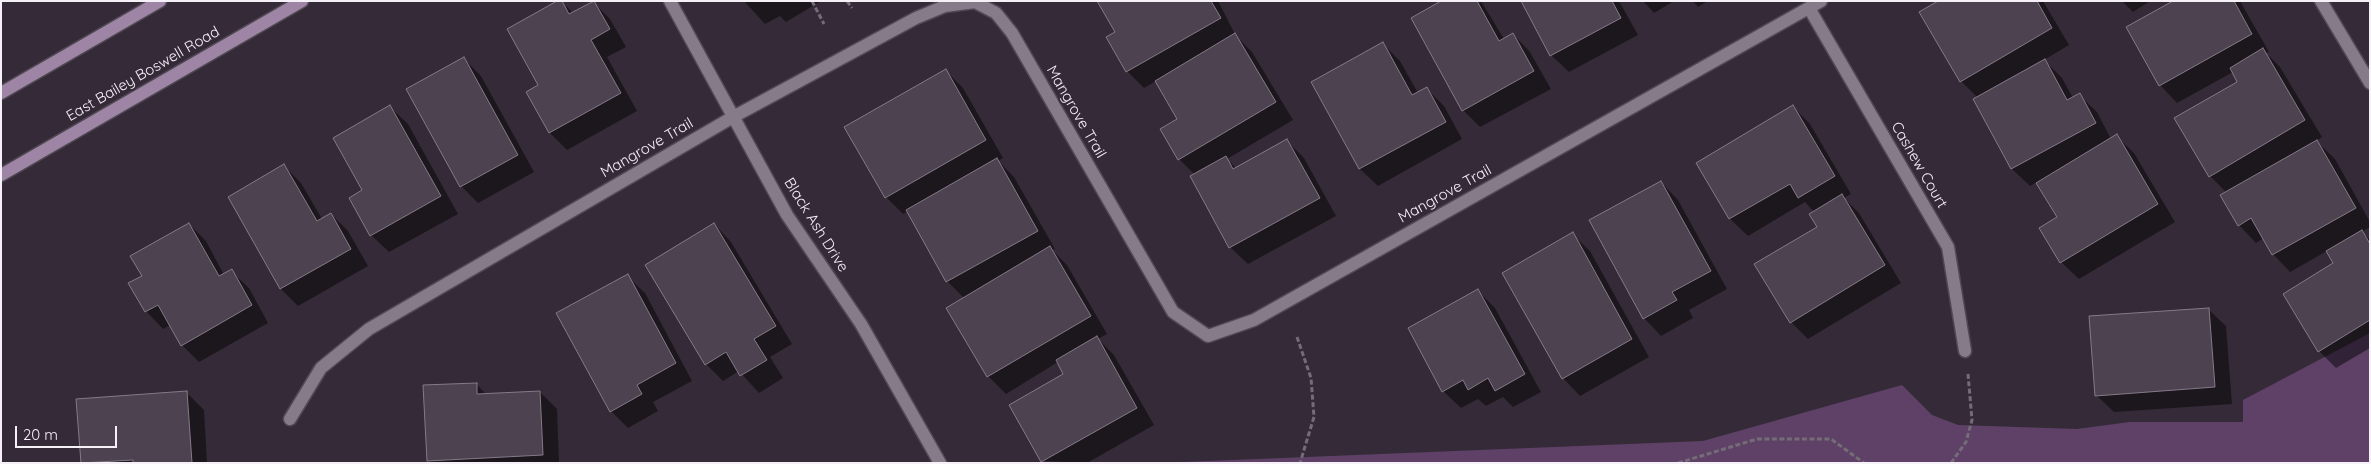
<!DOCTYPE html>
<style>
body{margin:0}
#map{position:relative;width:2371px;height:464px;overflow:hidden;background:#352b38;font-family:Quicksand,sans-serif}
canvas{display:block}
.frame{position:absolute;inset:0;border:2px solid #f6f0f8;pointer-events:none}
.scale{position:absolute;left:15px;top:426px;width:102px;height:22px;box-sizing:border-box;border:2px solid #f6f0f8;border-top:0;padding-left:6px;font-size:15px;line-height:18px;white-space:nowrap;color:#f6f0f8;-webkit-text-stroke:4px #352b38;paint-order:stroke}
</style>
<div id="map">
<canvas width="2371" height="464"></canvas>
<div class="frame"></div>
<div class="scale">20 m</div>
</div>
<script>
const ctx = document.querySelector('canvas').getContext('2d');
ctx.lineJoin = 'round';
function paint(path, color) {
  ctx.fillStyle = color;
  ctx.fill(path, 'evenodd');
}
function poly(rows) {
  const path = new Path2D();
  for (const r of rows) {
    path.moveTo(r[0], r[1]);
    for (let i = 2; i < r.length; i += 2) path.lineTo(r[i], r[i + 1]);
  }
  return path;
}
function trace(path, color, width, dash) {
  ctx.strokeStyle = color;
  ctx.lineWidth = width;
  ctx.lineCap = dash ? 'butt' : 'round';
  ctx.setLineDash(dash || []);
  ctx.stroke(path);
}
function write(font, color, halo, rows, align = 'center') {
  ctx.font = font + ' Quicksand,sans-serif';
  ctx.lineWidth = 4;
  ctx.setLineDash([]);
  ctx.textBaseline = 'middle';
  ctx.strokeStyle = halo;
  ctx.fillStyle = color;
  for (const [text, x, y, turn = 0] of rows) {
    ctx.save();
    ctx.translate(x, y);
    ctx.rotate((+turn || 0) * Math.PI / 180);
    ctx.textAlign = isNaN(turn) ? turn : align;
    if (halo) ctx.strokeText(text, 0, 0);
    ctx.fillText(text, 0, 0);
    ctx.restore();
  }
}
paint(poly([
 [2370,333,2370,463,1158,463,1703,441,1902,385,1932,415,1958,425,2077,429,2130,422,2243,422,2243,400]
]), '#5f4168');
paint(poly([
 [561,1,573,13,593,2,610,19,626,47,607,57,637,111,567,150,550,133,528,93,540,86],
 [744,1,821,1,786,22,780,16,765,24],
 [1099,1,1218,1,1236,36,1252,52,1293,120,1227,159,1236,168,1287,141,1304,158,1336,216,1248,264,1230,247,1195,175,1179,159,1179,120,1156,81,1144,88,1127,71,1116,33],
 [1443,1,1481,1,1504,39,1513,34,1530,52,1551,89,1480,127,1463,110],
 [1522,1,1619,1,1638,35,1569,72,1551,55],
 [1643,1,1674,1,1654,13],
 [1693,1,1708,1,1698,7],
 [1940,1,2043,1,2069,45,2044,60,2062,78,2073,98,2079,95,2097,112,2111,139,2116,136,2134,153,2175,222,2079,279,2061,262,2058,218,2037,182,2030,186,2012,169,1974,99,1977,97,1961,81,1921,12],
 [2122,1,2150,1,2133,12],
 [2175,1,2240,1,2269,52,2266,53,2280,67,2322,137,2316,141,2335,159,2370,222,2370,227,2362,232,2370,240,2370,348,2336,368,2319,351,2335,264,2327,251,2290,272,2273,254,2264,238,2256,243,2239,225,2227,193,2210,176,2239,82,2233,72,2177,103,2160,85],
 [1383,44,1400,61,1418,93,1427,89,1444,106,1462,139,1378,186,1360,169,1313,82],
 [464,59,481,76,534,172,478,203,461,186],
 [945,70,963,88,1003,158,998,161,1014,177,1055,249,1052,250,1067,265,1107,334,1098,339,1114,355,1154,425,1087,463,1042,461,1065,375,1058,362,1006,394,988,376,948,308,964,298,947,281,909,211,903,214,886,197],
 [390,107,408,124,458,214,389,252,371,235,364,190],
 [1793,107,1810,124,1851,194,1844,198,1859,213,1901,283,1808,339,1791,322,1818,227,1814,212,1805,202,1748,236,1730,219,1698,163],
 [284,166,301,183,322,219,331,214,348,231,368,266,298,306,281,289,229,197],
 [1661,182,1678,200,1727,289,1689,310,1693,318,1661,336,1644,318],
 [189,224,206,241,224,275,231,271,249,288,268,323,199,362,182,345,170,325,163,329,146,311,144,276],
 [714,224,731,242,792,344,770,357,783,378,759,393,739,371,723,381,706,364],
 [1572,234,1590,251,1649,357,1580,396,1563,378],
 [627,276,645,293,692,381,653,402,658,411,628,428,611,411],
 [1478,291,1495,308,1541,392,1513,407,1503,397,1486,406,1478,399,1461,408,1443,391],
 [2208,309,2226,326,2232,404,2114,412,2096,395],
 [476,384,487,395,540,392,557,409,559,463,430,463,428,461],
 [187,393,204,410,207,463,82,463]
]), '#0007');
const building = poly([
 [557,1,562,1,569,14,594,1,610,29,591,40,621,93,549,133,526,92,538,85,507,29,557,1],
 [1097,1,1211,1,1221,18,1126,72,1106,37,1115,32,1097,1],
 [1441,1,1477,1,1499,41,1513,33,1534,71,1462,111,1411,18,1441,1],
 [1521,1,1612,1,1621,18,1550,56,1521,1],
 [1938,1,2037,1,2052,28,1960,82,1919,12,1938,1],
 [2173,1,2234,1,2252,34,2159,86,2126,27,2173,1],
 [1235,33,1276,102,1178,160,1160,129,1177,119,1155,81,1235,33],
 [1383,42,1412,95,1427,87,1446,122,1359,169,1311,82,1383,42],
 [2263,48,2305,120,2209,177,2174,118,2237,82,2230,68,2263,48],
 [464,57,518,155,460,187,406,89,464,57],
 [2045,59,2067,100,2080,93,2096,123,2011,169,1973,99,2045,59],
 [946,69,986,140,885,198,844,127,946,69],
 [390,105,441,196,370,236,349,198,362,190,333,138,390,105],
 [1793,105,1835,176,1798,198,1790,184,1729,219,1696,163,1793,105],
 [2117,134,2158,204,2060,263,2039,228,2057,217,2036,183,2117,134],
 [1287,139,1320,198,1229,248,1190,176,1226,156,1233,169,1287,139],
 [2317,140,2356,208,2272,255,2251,218,2238,226,2220,195,2317,140],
 [997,158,1038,231,946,282,906,210,997,158],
 [284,164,317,221,331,213,351,249,280,289,228,197,284,164],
 [1661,181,1711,271,1672,292,1677,300,1643,319,1589,220,1661,181],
 [1842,194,1885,265,1790,323,1754,264,1817,227,1809,214,1842,194],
 [189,223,219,276,232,269,252,305,181,346,158,305,145,312,128,283,142,276,130,256,189,223],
 [714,223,776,326,754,339,767,360,740,376,726,352,705,365,645,265,714,223],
 [2362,230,2370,244,2370,320,2318,352,2283,294,2333,263,2326,251,2362,230],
 [1573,232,1632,339,1562,379,1502,273,1573,232],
 [1050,246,1091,316,987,377,946,308,1050,246],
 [628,274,676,363,637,385,642,394,610,412,556,313,628,274],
 [1478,289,1525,374,1495,391,1488,378,1468,390,1463,380,1442,392,1408,328,1478,289],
 [2209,308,2215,387,2095,396,2089,316,2209,308],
 [1097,336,1137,408,1041,462,1009,405,1063,374,1056,360,1097,336],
 [477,383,477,394,540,391,543,455,427,461,423,385,477,383],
 [187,391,192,463,133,463,133,460,81,463,76,399,187,391]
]);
paint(building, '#4d4350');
trace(building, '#857a88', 1);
const minor = poly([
 [670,1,787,215,861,324,940,463],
 [2321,1,2370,83],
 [1809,8,1948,247,1965,351],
 [290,419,321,368,369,329,733,117,916,18,945,6,975,2,996,13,1012,33,1173,312,1208,336,1254,320,1821,1]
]);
const secondary = poly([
 [1,93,160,1],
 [1,175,302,1]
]);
trace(minor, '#504953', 15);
trace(secondary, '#504953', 15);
trace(poly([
 [812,1,824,24],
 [847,1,852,8],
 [1297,337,1311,378,1314,417,1300,463],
 [1678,463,1757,439,1831,439,1864,463],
 [1951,463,1966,442,1972,420,1968,374]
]), '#746c77', 3, [5, 2.5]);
trace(minor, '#867b89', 12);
trace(secondary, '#9e85a5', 12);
write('15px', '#f6f0f8', '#352b38', [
 ["East Bailey Boswell Road",143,74,-30],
 ["Mangrove Trail",1076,112,60],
 ["Mangrove Trail",647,148,-30],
 ["Cashew Court",1919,165,60],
 ["Mangrove Trail",1445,194,-29],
 ["Black Ash Drive",816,225,58]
]);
</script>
